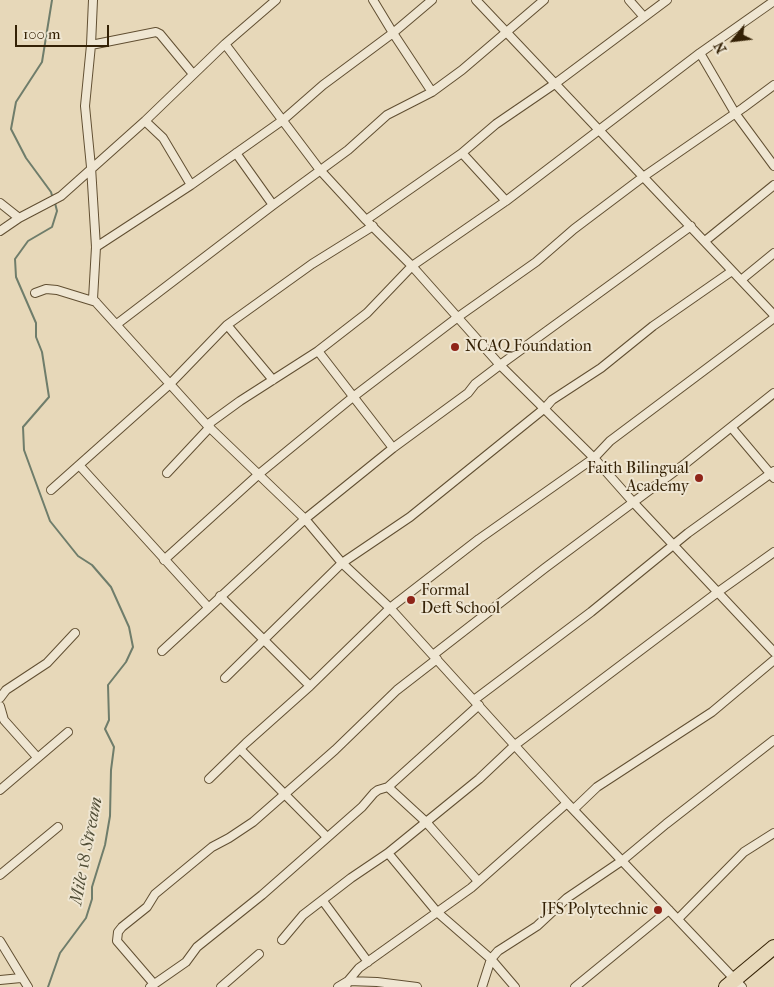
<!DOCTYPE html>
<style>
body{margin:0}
#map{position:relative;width:774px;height:987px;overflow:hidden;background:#e7d8b9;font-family:"IM FELL French Canon",serif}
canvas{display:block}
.north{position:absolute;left:709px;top:15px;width:50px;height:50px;-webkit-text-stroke:4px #efe6d2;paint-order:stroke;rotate:241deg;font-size:14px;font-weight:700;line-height:20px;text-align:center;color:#342105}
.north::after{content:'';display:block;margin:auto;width:18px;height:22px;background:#342105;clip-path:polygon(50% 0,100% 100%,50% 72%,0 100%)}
.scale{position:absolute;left:15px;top:25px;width:94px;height:22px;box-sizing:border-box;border:2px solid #342105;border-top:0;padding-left:6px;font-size:15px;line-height:18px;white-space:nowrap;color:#342105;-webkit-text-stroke:4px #efe6d2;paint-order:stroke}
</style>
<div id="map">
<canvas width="774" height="987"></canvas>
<div class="north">N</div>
<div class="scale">100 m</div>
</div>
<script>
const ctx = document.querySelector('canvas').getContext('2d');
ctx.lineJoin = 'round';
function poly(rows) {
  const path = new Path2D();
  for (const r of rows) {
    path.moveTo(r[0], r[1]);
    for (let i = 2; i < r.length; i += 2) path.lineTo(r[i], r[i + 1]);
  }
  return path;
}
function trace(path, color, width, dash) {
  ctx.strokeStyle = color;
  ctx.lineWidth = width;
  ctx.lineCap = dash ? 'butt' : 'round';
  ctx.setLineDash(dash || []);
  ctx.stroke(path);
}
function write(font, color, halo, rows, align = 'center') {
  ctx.font = font + ' "IM FELL French Canon",serif';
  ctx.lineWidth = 4;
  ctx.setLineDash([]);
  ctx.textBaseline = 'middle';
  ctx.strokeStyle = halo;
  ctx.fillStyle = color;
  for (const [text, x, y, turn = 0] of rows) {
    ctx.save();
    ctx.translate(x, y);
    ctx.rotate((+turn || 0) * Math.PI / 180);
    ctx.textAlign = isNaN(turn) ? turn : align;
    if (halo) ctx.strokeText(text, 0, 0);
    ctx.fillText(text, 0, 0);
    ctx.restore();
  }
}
trace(poly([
 [52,0,42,62,16,102,11,129,26,158,51,192,53,199],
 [48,987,60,953,86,918,92,899,92,887,105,845,110,816,111,770,114,747,105,729,109,720,108,685,126,662,133,647,129,627,111,587,92,565,78,556,50,521,24,450,23,427,49,397,42,352,36,337,36,323,16,277,15,259,28,241,52,227,57,211,55,203]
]), '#6f7d6b', 2);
const street = poly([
 [93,0,91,45,85,106,91,167,96,247,93,299,207,425,305,519,342,563,390,608,567,803,742,987],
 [373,0,393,33,432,0],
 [476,0,774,315],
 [629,0,644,17],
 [225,44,320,170,366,220,412,266,500,365,594,458,633,502,774,652],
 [91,45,156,32,160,34,193,74],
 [700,53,735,113,774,166],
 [145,121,163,138,191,185],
 [236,153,273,205],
 [462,153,506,201],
 [0,203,19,218,61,196,145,121,225,44,276,0],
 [366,220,462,153,496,124,556,83,667,0],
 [0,231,19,218],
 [705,241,774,185],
 [96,247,191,185,283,120,323,85,393,33,432,92],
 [741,280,774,253],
 [35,293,46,289,57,290,96,302],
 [117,324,273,205,348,150,387,115,432,92,462,70,544,0],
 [227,325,273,380],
 [318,351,393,448],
 [207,425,240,401,318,351,367,313,412,266,506,201,700,53,774,1],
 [731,427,774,478],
 [79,465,208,607],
 [167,473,210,427],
 [51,490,170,384,227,325,312,264,373,226],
 [164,560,259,474,353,397,458,317,536,262,574,229,643,177,743,108,774,85],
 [220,596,310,686],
 [162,651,305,519,393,448,468,393,475,384,500,365,691,226],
 [433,655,545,568,686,463,774,393],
 [225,678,342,563,410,517,545,408,552,400,601,368,653,326,732,271],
 [0,698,6,690,47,663,75,633],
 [474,700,591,612,688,533,774,471],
 [0,706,4,720,37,757],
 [240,749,327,837],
 [209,779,246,743,310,686,390,608,479,539,594,458,610,441,774,318],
 [388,787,426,822,478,881],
 [0,790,68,732],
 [574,809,597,787,712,712,774,660],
 [388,853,437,912,491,959,515,987],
 [0,875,58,827],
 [323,901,368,962],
 [678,919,744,852,774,833],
 [282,940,303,915,351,878,388,853,479,779,515,745,718,592,774,552],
 [0,941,28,987],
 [0,980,21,978],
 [154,984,117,941,118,932,122,927,147,907,155,894,212,847,229,838,253,822,335,750,397,690,437,659],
 [150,987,186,962,197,947,262,895,362,807,374,793,378,790,388,787,479,705],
 [221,987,259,954],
 [338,987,348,981,377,982,417,987],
 [346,987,348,981,359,968,471,888,567,803],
 [482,987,491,959,498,951,537,926,567,898,623,860,666,824,774,740],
 [575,987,669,910]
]);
const highway = poly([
 [726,987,774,947]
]);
trace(street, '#614f32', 10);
trace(highway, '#342105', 16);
trace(street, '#efe6d2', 8);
trace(highway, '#e7d8b9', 14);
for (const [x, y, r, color] of [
 [455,347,5,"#8f2418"],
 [699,478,5,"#8f2418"],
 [411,600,5,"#8f2418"],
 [658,910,5,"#8f2418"]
]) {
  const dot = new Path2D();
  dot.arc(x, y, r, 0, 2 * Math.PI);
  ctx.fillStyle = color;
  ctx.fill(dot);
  trace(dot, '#efe6d2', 2);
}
write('16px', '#342105', '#efe6d2', [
 ["NCAQ Foundation",465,347],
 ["Faith Bilingual",689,469,"right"],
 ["Academy",689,487,"right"],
 ["Formal",421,591],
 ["Deft School",421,609],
 ["JFS Polytechnic",648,910,"right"]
], 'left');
write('italic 18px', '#524f38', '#efe6d2', [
 ["Mile 18 Stream",87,851,-79]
]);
</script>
